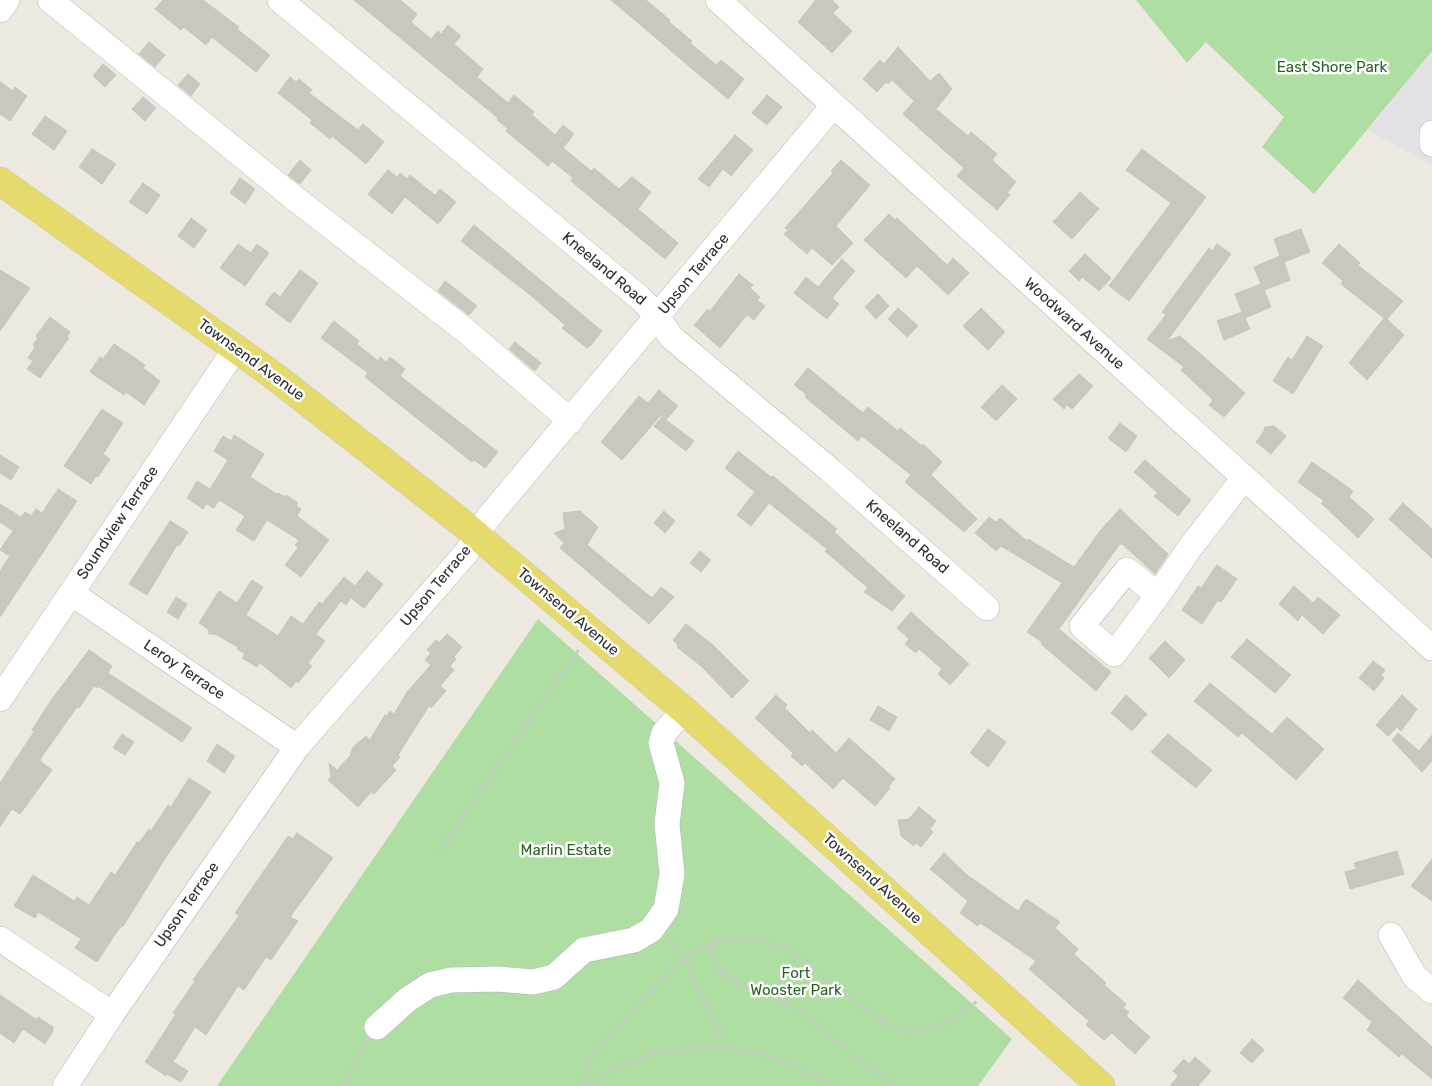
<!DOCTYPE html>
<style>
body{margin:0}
canvas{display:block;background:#ede9e0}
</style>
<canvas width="1432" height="1086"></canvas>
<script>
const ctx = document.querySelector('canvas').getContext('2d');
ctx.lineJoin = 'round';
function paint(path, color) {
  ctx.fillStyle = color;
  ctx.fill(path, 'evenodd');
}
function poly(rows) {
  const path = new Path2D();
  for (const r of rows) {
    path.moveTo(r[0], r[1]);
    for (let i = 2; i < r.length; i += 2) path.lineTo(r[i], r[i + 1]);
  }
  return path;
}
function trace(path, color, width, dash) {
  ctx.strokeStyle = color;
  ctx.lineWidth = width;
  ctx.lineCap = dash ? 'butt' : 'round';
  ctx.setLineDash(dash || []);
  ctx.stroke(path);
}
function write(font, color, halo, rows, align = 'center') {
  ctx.font = font + ' Rubik,sans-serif';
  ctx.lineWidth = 5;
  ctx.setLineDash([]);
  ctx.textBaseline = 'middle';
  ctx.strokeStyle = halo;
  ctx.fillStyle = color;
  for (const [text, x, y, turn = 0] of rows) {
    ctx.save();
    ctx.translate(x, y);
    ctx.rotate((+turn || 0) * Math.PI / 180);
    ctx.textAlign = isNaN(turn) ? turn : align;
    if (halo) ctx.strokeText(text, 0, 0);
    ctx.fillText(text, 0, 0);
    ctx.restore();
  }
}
paint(poly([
 [1432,51,1432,165,1368,130]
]), '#e3e0e6');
paint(poly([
 [1136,0,1432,0,1432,51,1314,194,1262,147,1284,117,1206,42,1187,63],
 [538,619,1012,1039,978,1086,217,1086]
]), '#aedea2');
const building = poly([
 [163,0,203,0,239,27,237,29,270,55,256,72,212,37,206,45,184,27,181,30,155,9,163,0],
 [354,0,400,0,417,14,411,22,431,39,438,31,441,34,448,25,461,36,454,44,483,69,477,77,508,103,514,95,534,112,532,115,555,135,563,125,574,134,563,148,591,171,594,168,619,189,632,177,651,192,638,209,678,243,665,259,571,181,573,178,552,161,548,166,506,131,508,129,497,120,498,118,354,0],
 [611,0,646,0,670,20,669,22,692,41,690,43,716,65,721,60,744,79,728,99,611,0],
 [816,0,832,0,839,7,833,13,852,31,832,53,798,22,816,0],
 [149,42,165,55,155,67,139,54,149,42],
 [898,47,930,81,939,73,952,89,936,109,968,136,971,132,997,154,992,160,1016,182,1007,193,1010,195,997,210,957,176,964,168,903,114,914,101,892,80,888,84,886,82,877,92,863,79,880,60,884,64,898,47],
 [103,64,116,75,105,87,93,76,103,64],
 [188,74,200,84,191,96,178,85,188,74],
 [290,77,296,82,299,79,312,90,309,93,358,130,363,124,384,142,366,164,332,136,330,139,310,123,312,120,278,93,290,77],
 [0,82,13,91,15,87,27,96,10,121,0,114,0,82],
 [767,95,782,107,767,125,752,113,767,95],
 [143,97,156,108,145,121,132,109,143,97],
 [45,116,67,131,54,150,32,134,45,116],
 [735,135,753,150,731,176,723,169,709,187,698,179,735,135],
 [92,149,116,164,102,184,79,167,92,149],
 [1142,149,1206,197,1129,301,1109,286,1171,203,1126,170,1142,149],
 [300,160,311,170,300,184,288,175,300,160],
 [841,160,870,185,836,226,853,243,832,265,812,248,807,254,784,234,788,230,785,228,833,173,831,171,841,160],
 [388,170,397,177,400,173,407,179,410,175,435,195,440,189,456,202,438,224,405,197,392,214,368,194,388,170],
 [240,178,255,189,245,204,230,193,240,178],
 [143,183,160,195,147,214,129,202,143,183],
 [1080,192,1099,209,1072,239,1053,222,1080,192],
 [889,214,895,220,897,218,947,265,953,258,969,273,948,295,917,266,906,278,864,240,889,214],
 [191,218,207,230,194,248,178,236,191,218],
 [474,225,602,331,591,345,587,348,562,328,565,325,534,298,461,241,474,225],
 [1301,229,1310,252,1284,262,1290,280,1264,290,1271,307,1245,318,1250,329,1224,340,1217,321,1242,312,1235,294,1261,284,1254,267,1280,256,1274,239,1301,229],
 [238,244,251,253,257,244,269,253,245,286,220,268,238,244],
 [1217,244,1231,254,1167,341,1180,336,1245,393,1224,417,1209,405,1213,400,1181,370,1184,367,1147,339,1166,315,1162,312,1209,248,1212,251,1217,244],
 [1339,244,1360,263,1358,265,1403,301,1387,319,1404,335,1367,380,1349,363,1384,318,1341,284,1343,281,1322,263,1339,244],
 [1085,254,1111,278,1099,291,1082,277,1079,281,1069,271,1085,254],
 [842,259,855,271,832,298,839,304,827,319,794,293,806,277,818,287,842,259],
 [0,270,30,288,0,331,0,270],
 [300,270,318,283,290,323,265,304,274,292,280,297,300,270],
 [739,274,753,285,750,288,760,297,757,300,765,306,754,320,747,315,720,348,694,325,708,309,710,311,739,274],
 [445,281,477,306,469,315,438,291,445,281],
 [878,294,889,306,876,319,865,307,878,294],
 [898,308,918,326,907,337,888,319,898,308],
 [981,308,1005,332,988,350,963,326,981,308],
 [50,317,70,332,67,336,69,338,40,378,27,369,33,361,28,358,35,347,33,345,38,338,36,336,50,317],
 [334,321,359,341,357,344,378,361,380,357,386,362,390,357,405,369,400,376,498,452,485,468,474,460,472,462,365,377,368,373,321,338,334,321],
 [1307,336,1323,346,1293,394,1273,381,1288,357,1292,360,1307,336],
 [515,342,541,363,535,371,509,349,515,342],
 [114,344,145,365,143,368,160,381,144,405,126,392,124,395,90,372,100,357,103,359,114,344],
 [808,368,863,413,868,407,898,431,900,428,922,446,923,444,942,462,931,475,977,519,964,532,905,482,911,475,862,436,858,441,805,397,806,394,794,385,808,368],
 [1079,374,1093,386,1072,409,1067,405,1064,409,1053,399,1079,374],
 [1002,385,1017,399,996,421,981,407,1002,385],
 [659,390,678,406,666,420,694,441,686,451,654,426,662,417,660,416,622,460,601,442,639,396,648,403,659,390],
 [102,409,123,423,103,454,110,459,98,477,96,476,91,484,64,466,102,409],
 [1120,423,1137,436,1126,452,1108,438,1120,423],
 [1274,426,1286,436,1271,454,1256,442,1264,431,1265,427,1274,426],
 [234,435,264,454,250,477,277,494,278,493,285,497,286,495,298,503,296,506,301,509,297,516,329,540,301,577,285,565,298,548,295,545,299,540,267,520,254,541,236,530,245,516,219,500,214,508,206,504,203,509,187,498,197,481,210,489,228,460,214,451,223,436,231,441,234,435],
 [738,451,771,477,773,476,837,529,834,532,905,596,892,611,864,592,868,588,825,551,827,549,769,503,751,526,737,515,755,492,725,468,738,451],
 [0,455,19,467,11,480,0,473,0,455],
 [1145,460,1191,500,1178,516,1154,496,1158,493,1134,472,1145,460],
 [1312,462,1353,491,1349,497,1374,519,1358,538,1321,503,1324,501,1298,482,1312,462],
 [58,489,77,501,0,617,0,571,10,556,0,550,13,531,0,522,0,504,21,517,25,512,31,516,36,509,42,513,58,489],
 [1403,503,1432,529,1432,558,1389,519,1403,503],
 [1120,509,1168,554,1155,574,1122,544,1119,545,1059,629,1111,672,1096,691,1041,644,1042,642,1027,632,1062,583,1001,546,996,551,975,533,989,517,996,522,1000,518,1027,541,1028,539,1074,567,1100,531,1120,509],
 [580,511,598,527,587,545,652,598,661,587,674,597,649,624,560,548,564,543,554,533,565,529,563,513,580,511],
 [664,511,675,521,665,533,654,523,664,511],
 [170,521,188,532,179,546,177,545,147,595,129,584,170,521],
 [700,551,711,560,701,572,690,563,700,551],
 [1217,565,1237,579,1221,602,1218,600,1202,624,1182,610,1198,586,1201,588,1217,565],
 [367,571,383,584,364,608,351,598,346,605,341,601,316,634,325,641,308,663,312,666,298,683,296,681,291,688,260,663,257,667,242,658,245,654,237,649,238,647,215,634,209,634,208,629,199,623,219,591,237,603,252,580,263,587,246,615,278,636,291,616,303,624,319,602,322,604,344,577,355,586,367,571],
 [1294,586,1313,603,1318,597,1340,615,1323,634,1302,615,1298,621,1279,604,1294,586],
 [176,597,187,604,178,619,167,612,176,597],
 [911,612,969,664,950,685,938,674,942,669,919,649,916,653,905,644,909,639,897,628,911,612],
 [686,624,713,645,749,681,732,698,701,666,677,647,678,645,673,640,686,624],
 [447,634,462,647,454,657,456,659,450,666,454,670,440,686,446,691,431,708,429,706,398,755,400,757,392,766,396,770,374,794,371,792,358,807,328,780,331,777,329,763,337,770,350,756,353,747,366,736,370,740,385,715,387,716,390,711,394,714,407,692,431,665,425,660,431,653,427,650,436,640,439,643,447,634],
 [1247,639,1291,675,1275,693,1231,657,1247,639],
 [1165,641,1185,660,1169,678,1149,658,1165,641],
 [89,650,112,666,108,673,192,728,182,742,98,686,97,688,94,686,79,708,77,707,41,758,40,761,52,770,20,814,12,809,0,827,0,783,34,732,32,730,52,699,89,650],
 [1373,661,1385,670,1381,675,1384,678,1374,691,1359,678,1373,661],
 [1210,683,1272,734,1287,717,1324,749,1296,780,1242,733,1238,737,1194,701,1210,683],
 [776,695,787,705,785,708,810,733,812,730,836,753,849,738,895,779,888,787,890,788,875,806,843,778,833,789,805,763,802,766,791,756,793,753,755,718,776,695],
 [1126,695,1147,714,1132,731,1111,713,1126,695],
 [1402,695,1417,709,1401,731,1397,727,1388,736,1376,725,1402,695],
 [878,706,897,717,889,731,870,720,878,706],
 [988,729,1006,742,988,767,970,753,988,729],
 [1398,733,1419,751,1432,735,1432,761,1422,772,1392,740,1398,733],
 [122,734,134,742,125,755,113,748,122,734],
 [1168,734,1212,770,1196,788,1151,752,1168,734],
 [217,744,235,756,224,773,207,761,217,744],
 [189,778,211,792,164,860,124,925,118,930,97,962,75,948,81,939,72,933,38,912,35,918,14,906,33,875,74,901,77,897,89,905,111,872,115,875,137,842,139,843,149,829,151,831,168,805,171,807,189,778],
 [919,807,936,821,930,829,933,832,921,847,916,843,914,846,901,836,898,820,909,819,919,807],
 [297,833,333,858,290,917,298,921,271,960,266,957,244,990,238,986,206,1035,195,1027,173,1062,188,1071,181,1082,167,1074,166,1076,145,1062,176,1014,173,1013,195,981,193,980,239,916,235,913,288,836,293,839,297,833],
 [1397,851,1404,874,1350,889,1345,872,1356,869,1354,863,1397,851],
 [944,853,967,875,1018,911,1026,899,1060,922,1055,928,1078,949,1074,954,1106,983,1104,985,1126,1004,1123,1008,1129,1012,1126,1016,1150,1037,1135,1054,1112,1033,1104,1040,1086,1025,1089,1021,1029,969,1036,961,988,928,980,923,978,926,960,913,968,901,930,869,944,853],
 [1432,859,1432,901,1411,886,1432,859],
 [1358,980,1432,1047,1432,1079,1402,1054,1399,1057,1367,1030,1372,1022,1343,998,1358,980],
 [0,995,37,1020,38,1017,53,1027,53,1031,45,1044,23,1029,14,1043,0,1033,0,995],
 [1252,1039,1264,1050,1252,1063,1240,1053,1252,1039],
 [1195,1057,1211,1071,1198,1086,1170,1086,1178,1076,1173,1071,1184,1059,1189,1064,1195,1057]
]);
paint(building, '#c9c7bf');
trace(building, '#c8c5ba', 1);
const minor = poly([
 [50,0,293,197,466,331,571,421],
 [280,0,640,298,658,317,671,337,830,470,987,608],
 [718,0,1432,648],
 [0,10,7,0],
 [1432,133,1432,144],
 [71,593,297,747],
 [1158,595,1127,570,1082,626,1114,654,1144,614,1158,595,1189,549,1244,478],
 [0,699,236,348],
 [1391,935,1415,977,1432,991],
 [0,939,112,1014],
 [377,1027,407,1000,430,985,451,980,497,979,533,982,554,977,584,950,634,940,651,930,666,909,672,874,667,824,672,783,661,743,664,733,684,710],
 [65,1086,112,1014,297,747,466,553,487,519,833,106]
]);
const major = poly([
 [0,181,273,375,462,523,684,710,1101,1086]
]);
trace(minor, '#b4b4bf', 26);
trace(major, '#c8c8c8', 29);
trace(poly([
 [441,852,465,813,580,648],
 [669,937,684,958,727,1047],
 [708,945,722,972,735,981,778,999,807,1016,867,1066,896,1086],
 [344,1086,357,1057,367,1042],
 [584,1086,584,1079,591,1061,614,1031,655,986,684,958,708,945,729,938,748,939,770,943,792,952,871,1014,890,1025,908,1031,931,1029,954,1020,977,1001],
 [589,1086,619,1066,655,1053,711,1046,753,1052,787,1063,835,1086]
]), '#c8c8c8', 3, [4, 2.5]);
trace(minor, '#fff', 25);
trace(major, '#e5db6d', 28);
write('15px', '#256522', '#fff', [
 ["East Shore Park",1332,68],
 ["Marlin Estate",566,851],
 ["Fort",796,974],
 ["Wooster Park",796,991]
]);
write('15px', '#2d2d2d', '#fff', [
 ["Kneeland Road",604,269,40],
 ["Upson Terrace",694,274,-50],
 ["Woodward Avenue",1074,324,42],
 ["Townsend Avenue",251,360,36],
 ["Soundview Terrace",118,523,-56],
 ["Kneeland Road",907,537,41],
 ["Upson Terrace",436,586,-50],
 ["Townsend Avenue",568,612,40],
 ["Leroy Terrace",184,670,34],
 ["Townsend Avenue",872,879,42],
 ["Upson Terrace",187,905,-55]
]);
</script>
